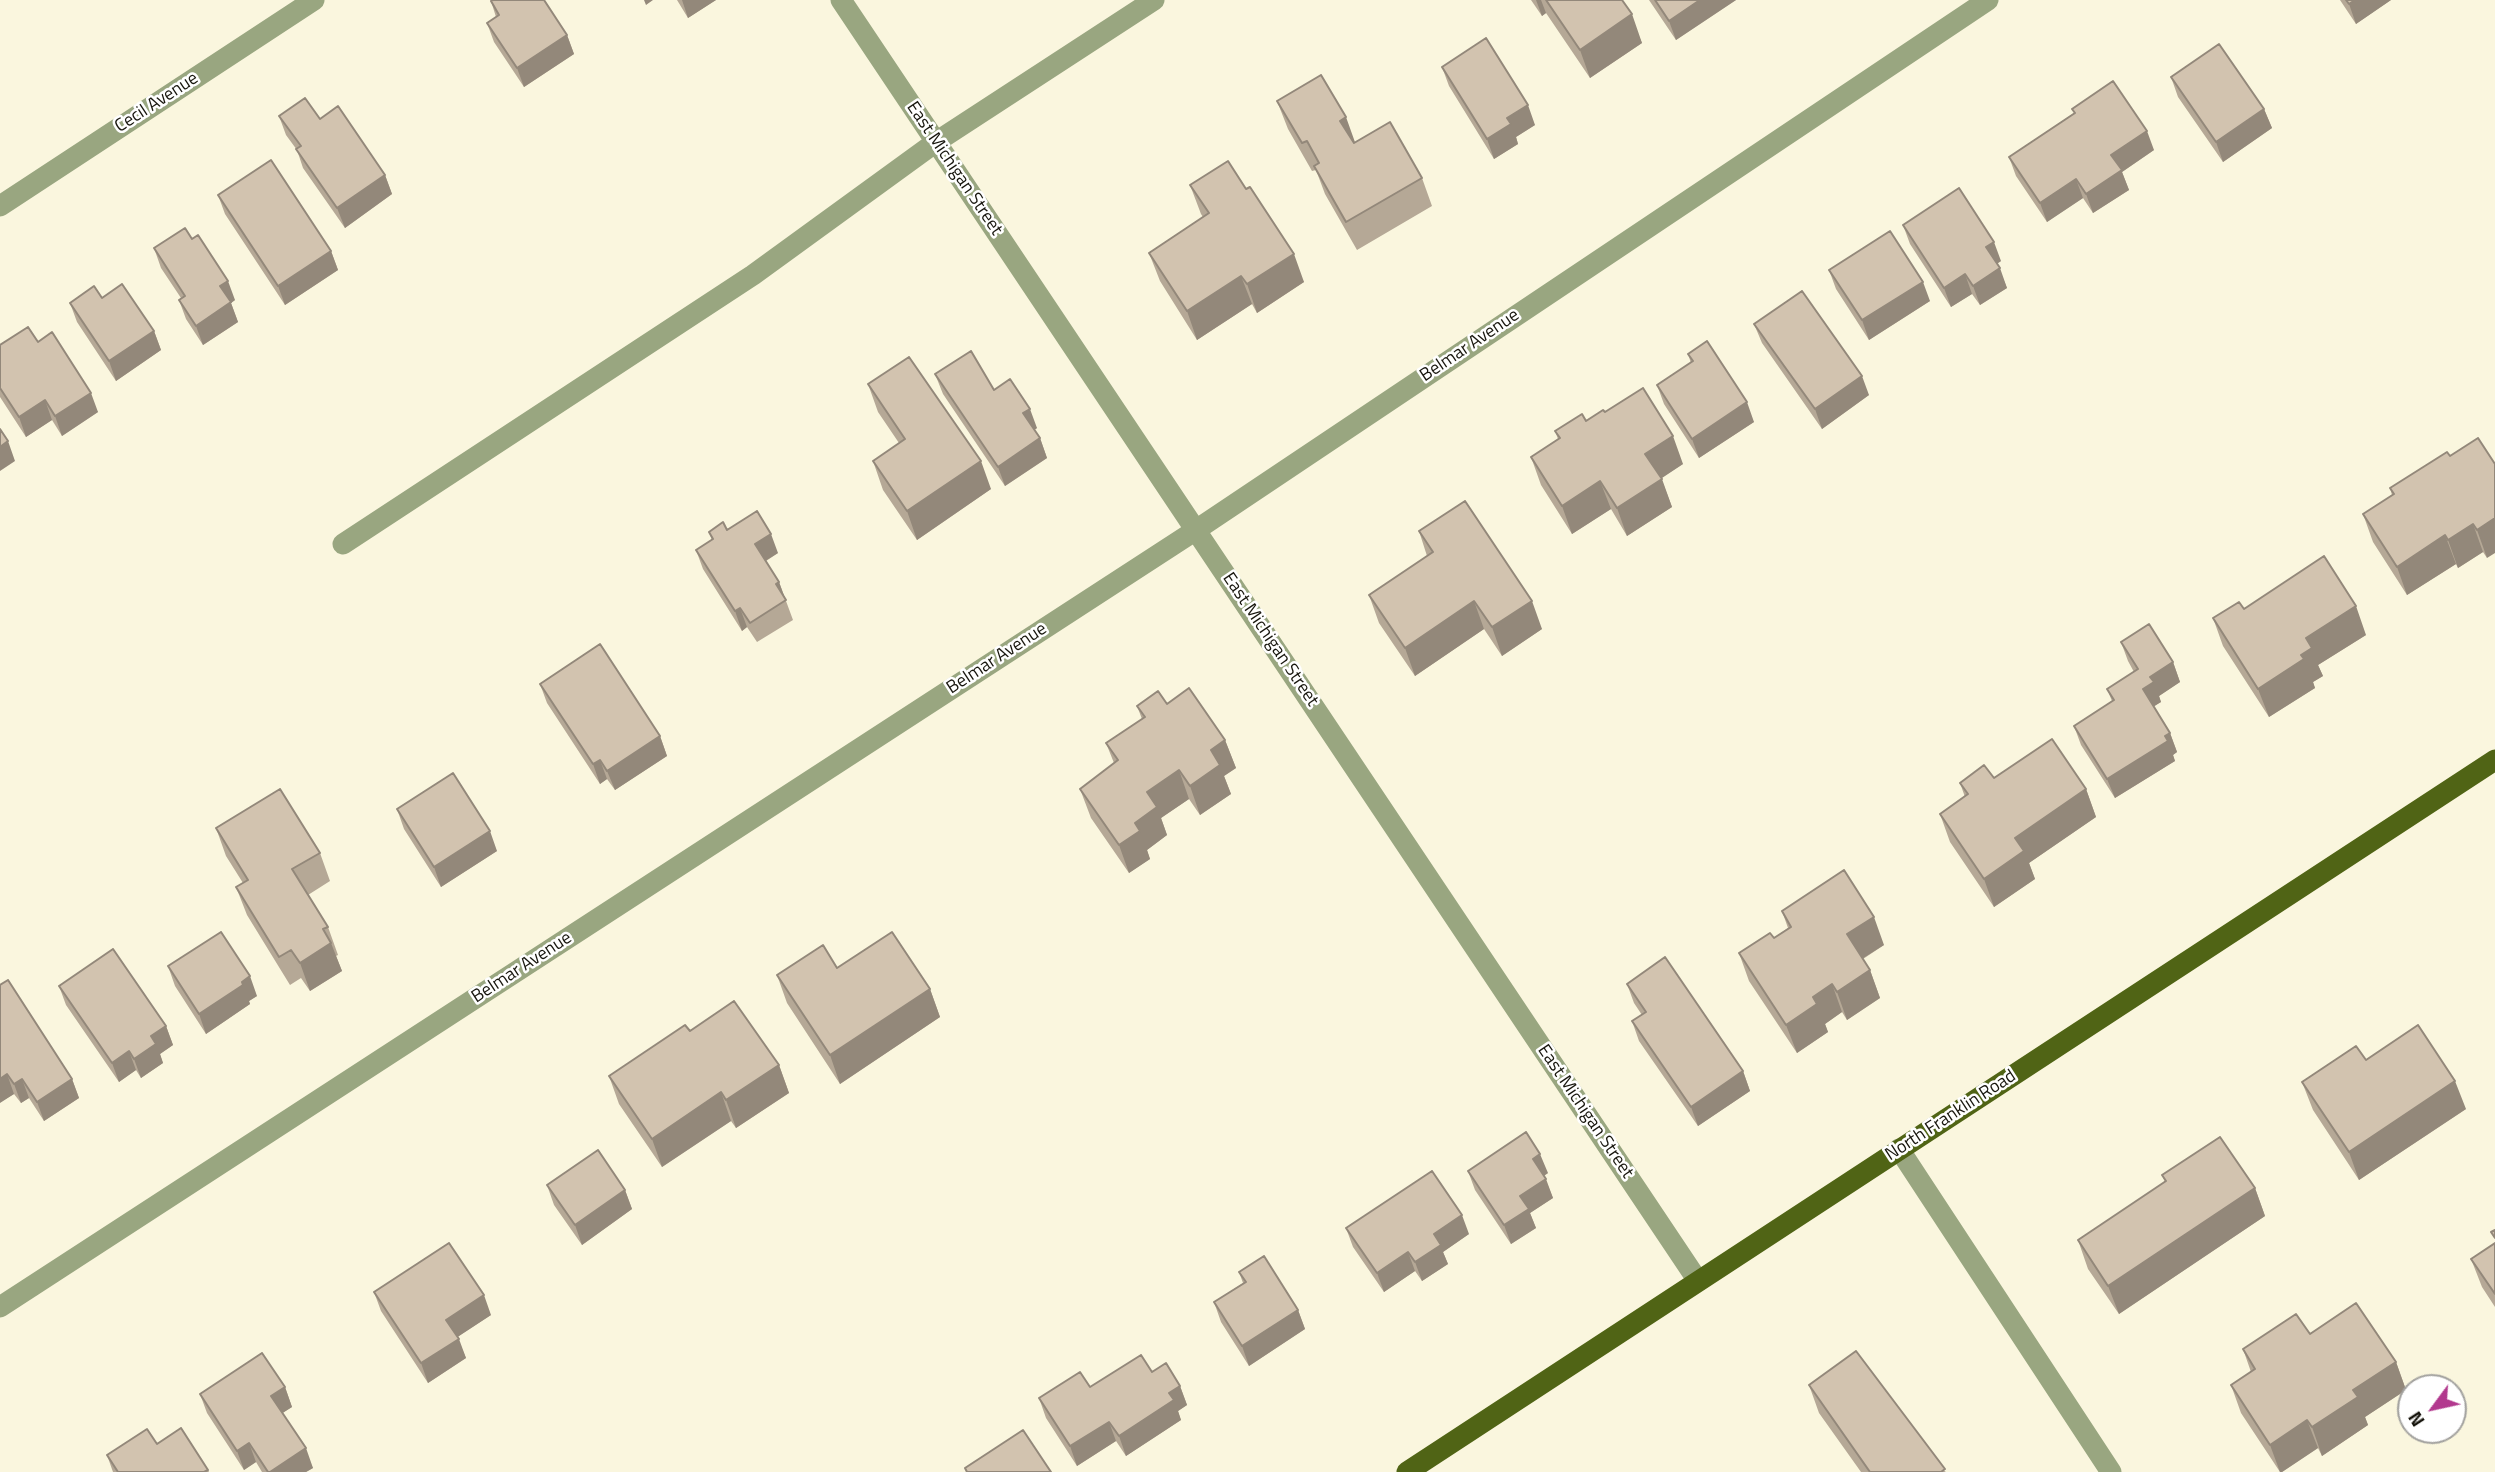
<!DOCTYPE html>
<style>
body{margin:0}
#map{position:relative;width:2495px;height:1472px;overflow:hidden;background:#faf6de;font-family:"Titillium Web",sans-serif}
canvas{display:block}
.north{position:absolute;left:2397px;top:1374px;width:70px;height:70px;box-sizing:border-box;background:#fff;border:2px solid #a2a19e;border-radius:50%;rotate:237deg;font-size:19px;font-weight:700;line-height:28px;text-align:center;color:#17150d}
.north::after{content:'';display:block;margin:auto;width:24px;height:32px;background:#b2398e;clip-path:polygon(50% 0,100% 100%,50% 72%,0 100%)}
</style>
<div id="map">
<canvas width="2495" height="1472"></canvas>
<div class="north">N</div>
</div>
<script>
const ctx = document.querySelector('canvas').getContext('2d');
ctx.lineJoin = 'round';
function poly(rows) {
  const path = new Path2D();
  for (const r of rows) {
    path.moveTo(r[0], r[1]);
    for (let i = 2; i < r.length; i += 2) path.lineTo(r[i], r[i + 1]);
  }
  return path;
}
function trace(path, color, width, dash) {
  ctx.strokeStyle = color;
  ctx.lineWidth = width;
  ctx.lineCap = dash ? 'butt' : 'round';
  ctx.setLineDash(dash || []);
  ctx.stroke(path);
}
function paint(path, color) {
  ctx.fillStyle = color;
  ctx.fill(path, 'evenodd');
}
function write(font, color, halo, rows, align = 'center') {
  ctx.font = font + ' "Titillium Web",sans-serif';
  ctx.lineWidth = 5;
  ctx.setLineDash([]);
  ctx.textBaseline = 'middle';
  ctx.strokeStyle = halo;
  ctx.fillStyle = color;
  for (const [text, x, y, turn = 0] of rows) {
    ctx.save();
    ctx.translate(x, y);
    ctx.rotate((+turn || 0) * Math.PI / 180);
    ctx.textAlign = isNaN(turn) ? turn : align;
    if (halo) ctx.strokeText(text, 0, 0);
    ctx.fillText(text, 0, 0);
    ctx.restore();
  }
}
trace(poly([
 [841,0,1698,1281],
 [0,206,314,0],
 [343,544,753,275,936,142,1154,0],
 [1899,1149,2111,1472],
 [0,1307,1196,530,1988,0]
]), '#99a680', 21);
trace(poly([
 [1407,1472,2495,760]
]), '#506415', 21);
paint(poly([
 [677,0,716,0,688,18],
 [1531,0,1622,0,1642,43,1590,78,1546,13,1542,16],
 [1649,0,1736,0,1676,40],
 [2340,0,2391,0,2356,24],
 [491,1,567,35,574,54,524,87,494,42,487,23,496,17],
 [1442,67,1535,125,1516,137,1518,144,1494,159,1449,86],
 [2171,77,2264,109,2272,128,2223,162,2178,97],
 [1277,101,1422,178,1432,206,1357,250,1325,194,1316,170,1312,171,1288,129],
 [2072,109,2154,150,2122,172,2129,190,2093,213,2083,198,2047,222,2016,176,2009,157,2074,113],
 [279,116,320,119,385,175,392,194,345,228,303,168,297,150,286,135],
 [1190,185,1246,189,1304,282,1257,313,1252,304,1197,340,1160,281,1149,253,1203,217,1201,214],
 [218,195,331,251,338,270,285,305,225,214],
 [1903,225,2001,261,1997,264,2007,288,1980,305,1972,294,1951,307,1910,244],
 [154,248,235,300,231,303,238,322,203,345,186,319,179,300,181,298,161,268],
 [1829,270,1930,301,1869,340,1836,289],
 [102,298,154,331,161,350,116,381,77,322,70,303],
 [1754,324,1869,395,1822,429,1762,343],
 [38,342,98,412,62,436,52,420,26,437,0,397,0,345],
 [1688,354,1754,422,1699,458,1664,404,1657,385,1691,363],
 [935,374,994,390,1037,428,1034,430,1040,438,1047,458,1005,486,943,394],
 [868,384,991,489,917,540,883,490,873,461,899,443,878,412],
 [1605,412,1683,464,1661,478,1672,507,1627,536,1611,509,1572,534,1541,485,1531,457,1558,439,1555,431,1586,421],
 [2478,438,2487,558,2483,552,2458,568,2456,564,2407,595,2373,542,2363,514,2392,495,2390,488,2450,456],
 [727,530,778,553,766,561,779,582,793,620,757,642,747,627,742,631,703,569,696,550,712,540,709,532],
 [1419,531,1542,629,1502,656,1484,629,1415,676,1379,623,1369,595,1427,556],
 [2244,609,2366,635,2318,665,2323,676,2313,682,2315,688,2269,717,2223,646,2213,618],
 [2121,642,2173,662,2180,682,2159,696,2161,702,2153,706,2170,733,2177,752,2173,755,2175,761,2115,798,2081,745,2074,726,2112,701,2107,689,2134,672,2128,661],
 [540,684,660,736,667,756,615,790,607,779,600,784,547,703],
 [1167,704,1225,740,1236,768,1224,776,1231,794,1200,815,1189,799,1161,818,1167,835,1147,850,1150,859,1129,873,1091,818,1080,789,1114,763,1106,743,1142,719,1137,706],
 [1994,778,2086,789,2096,817,2029,863,2035,879,1994,907,1950,842,1940,814,1965,797,1960,783],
 [397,809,497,851,441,887,404,829],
 [216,828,320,853,330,881,308,895,328,927,338,955,336,956,342,971,310,991,301,978,290,985,247,915,236,887,243,883,226,856],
 [1782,911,1884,945,1863,959,1870,970,1880,998,1847,1020,1842,1012,1825,1024,1828,1032,1797,1053,1749,981,1739,953,1774,938,1788,928],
 [168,966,257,996,249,1001,250,1004,206,1034,175,986],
 [837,968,930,989,940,1017,840,1084,787,1003,777,975],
 [1627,984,1743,1071,1750,1091,1698,1126,1639,1041,1632,1021,1642,1015,1634,1003],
 [0,985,72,1079,79,1098,44,1121,29,1098,21,1103,14,1094,0,1102],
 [59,986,166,1026,173,1045,160,1054,163,1063,141,1078,136,1070,119,1082,66,1005],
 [690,1031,779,1065,789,1093,736,1128,731,1121,662,1167,619,1104,609,1076],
 [2302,1082,2466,1109,2359,1180,2313,1110],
 [1468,1171,1548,1173,1544,1176,1553,1198,1530,1213,1536,1228,1511,1244,1475,1190],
 [2162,1175,2255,1188,2265,1216,2119,1314,2088,1269,2078,1240,2165,1182],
 [547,1185,625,1190,632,1209,582,1245,554,1205],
 [1346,1228,1469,1234,1443,1252,1448,1264,1422,1281,1415,1271,1384,1292,1353,1247],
 [2495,1243,2495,1307,2482,1287,2471,1259],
 [1239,1272,1298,1310,1305,1329,1249,1366,1221,1322,1214,1302,1243,1283],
 [374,1292,491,1315,457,1337,466,1358,428,1383,381,1311],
 [2310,1334,2396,1362,2406,1390,2365,1417,2368,1425,2322,1456,2318,1448,2282,1472,2280,1472,2241,1413,2231,1385,2251,1372,2243,1349],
 [1152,1372,1180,1386,1187,1405,1178,1411,1181,1420,1126,1456,1116,1441,1077,1466,1046,1418,1039,1398],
 [1809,1385,1946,1472,1861,1472,1819,1413],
 [285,1387,292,1407,282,1413,313,1468,306,1472,262,1472,256,1462,244,1470,207,1413,200,1394],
 [157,1444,208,1470,209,1472,113,1472,107,1455]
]), '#b5a896');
paint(poly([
 [644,0,653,0,646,5],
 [682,0,716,0,688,18],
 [1536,0,1541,0,1546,13,1542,16],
 [1700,0,1736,0,1676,40,1669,21],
 [2355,0,2391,0,2356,24,2349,4],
 [1632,14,1642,43,1590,78,1580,50],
 [567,35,574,54,524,87,517,68],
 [1528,105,1535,125,1516,137,1518,144,1494,159,1487,139,1507,118],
 [2264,109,2272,128,2223,162,2216,142],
 [1346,117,1356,145,1350,149,1340,121],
 [2147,131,2154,150,2122,172,2129,190,2093,213,2086,194,2111,155],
 [385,175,392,194,345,228,337,208],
 [2076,179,2083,198,2047,222,2040,203],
 [1994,242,2001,261,1993,266,1986,247],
 [331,251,338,270,285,305,278,286],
 [1294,254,1304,282,1257,313,1247,284],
 [2000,268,2007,288,1980,305,1973,286],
 [1965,274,1972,294,1951,307,1944,288],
 [1241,276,1252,304,1197,340,1187,311],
 [228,281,235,300,231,303,238,322,203,345,196,326,220,286],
 [1923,282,1930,301,1869,340,1862,320],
 [154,331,161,350,116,381,109,361],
 [1862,376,1869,395,1822,429,1815,409],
 [91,393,98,412,62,436,55,416],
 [45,400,52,420,26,437,19,417],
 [1747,402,1754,422,1699,458,1692,439],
 [1030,409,1037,428,1030,433,1023,413],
 [1673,436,1683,464,1656,482,1645,454],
 [1040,438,1047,458,1005,486,998,467],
 [8,441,15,461,0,471,0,447],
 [981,461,991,489,917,540,907,511],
 [1662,479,1672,507,1627,536,1617,508],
 [1600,481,1611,509,1572,534,1562,506],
 [2495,518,2495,553,2487,558,2477,530],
 [2473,524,2483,552,2458,568,2448,540],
 [771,534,778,553,762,563,755,544],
 [2445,535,2456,564,2407,595,2397,567],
 [779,582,786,601,776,584],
 [1474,601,1484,629,1415,676,1405,648],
 [1532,601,1542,629,1502,656,1492,627],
 [2356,606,2366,635,2318,665,2323,676,2313,682,2315,688,2269,717,2258,689,2301,655,2306,638],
 [740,608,747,627,742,631,735,611],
 [2173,662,2180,682,2159,696,2161,702,2150,709,2143,689,2150,677],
 [2170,733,2177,752,2173,755,2175,761,2115,798,2107,779],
 [660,736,667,756,615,790,607,771],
 [1225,740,1236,768,1224,776,1231,794,1200,815,1190,786,1211,750],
 [600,760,607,779,600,784,593,764],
 [1179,770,1189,799,1161,818,1167,835,1147,850,1150,859,1129,873,1119,845,1135,823,1147,792],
 [2086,789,2096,817,2029,863,2035,879,1994,907,1984,879,2015,838],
 [490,831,497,851,441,887,434,867],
 [1874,917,1884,945,1857,962,1847,934],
 [331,943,342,971,310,991,300,963],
 [1870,970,1880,998,1847,1020,1837,992],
 [250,976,257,996,249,1001,250,1004,206,1034,199,1014],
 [1832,984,1842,1012,1825,1024,1828,1032,1797,1053,1786,1025,1813,997],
 [930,989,940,1017,840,1084,830,1055],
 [166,1026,173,1045,160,1054,163,1063,141,1078,134,1059,151,1036],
 [129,1051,136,1070,119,1082,112,1063],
 [779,1065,789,1093,736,1128,726,1100],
 [1743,1071,1750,1091,1698,1126,1691,1107],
 [7,1074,14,1094,0,1103,0,1079],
 [22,1079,29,1098,21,1103,14,1084],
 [72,1079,79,1098,44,1121,37,1102],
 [2455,1081,2466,1109,2359,1180,2349,1152],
 [721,1092,731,1121,662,1167,652,1139],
 [1540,1154,1548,1173,1540,1178,1533,1159],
 [1546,1179,1553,1198,1530,1213,1536,1228,1511,1244,1504,1225,1520,1196],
 [2255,1188,2265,1216,2119,1314,2108,1286],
 [625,1190,632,1209,582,1245,575,1225],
 [1462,1215,1469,1234,1443,1252,1448,1264,1422,1281,1415,1262,1434,1234],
 [1408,1252,1415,1271,1384,1292,1377,1273],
 [484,1295,491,1315,453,1340,446,1320],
 [1298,1310,1305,1329,1249,1366,1242,1346],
 [459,1339,466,1358,428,1383,421,1363],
 [2396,1362,2406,1390,2365,1417,2368,1425,2322,1456,2312,1427,2353,1390],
 [1180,1386,1187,1405,1178,1411,1181,1420,1126,1456,1119,1436,1169,1393],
 [285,1387,292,1407,278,1416,271,1396],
 [2307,1420,2318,1448,2282,1472,2280,1472,2270,1445],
 [1109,1422,1116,1441,1077,1466,1070,1446],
 [249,1443,256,1462,244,1470,237,1451],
 [306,1448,313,1468,306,1472,270,1472]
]), '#93887a');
const building = poly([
 [493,0,544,0,567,35,517,68,487,23,499,15,491,1,493,0],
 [1546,0,1622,0,1632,14,1580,50,1546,0],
 [1655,0,1700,0,1669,21,1655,0],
 [2346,0,2355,0,2349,4,2346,0],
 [1486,38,1528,105,1507,118,1511,124,1487,139,1442,67,1486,38],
 [2219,44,2264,109,2216,142,2171,77,2219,44],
 [1321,75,1346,117,1340,121,1354,143,1390,122,1422,178,1346,222,1314,166,1319,163,1307,141,1302,143,1277,101,1321,75],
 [2113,81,2147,131,2111,155,2122,170,2086,194,2076,179,2040,203,2009,157,2075,113,2072,109,2113,81],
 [305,98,320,119,338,106,385,175,337,208,296,149,301,146,279,116,305,98],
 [271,160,331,251,278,286,218,195,271,160],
 [1228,161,1246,189,1250,187,1294,254,1247,284,1241,276,1187,311,1149,253,1209,213,1190,185,1228,161],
 [1959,188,1994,242,1986,247,2000,268,1973,286,1965,274,1944,288,1903,225,1959,188],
 [185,228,192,239,198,235,228,281,220,286,231,302,196,326,179,300,185,296,154,248,185,228],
 [1890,231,1923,282,1862,320,1829,270,1890,231],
 [122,284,154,331,109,361,70,303,94,286,102,298,122,284],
 [1802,291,1862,376,1815,409,1754,324,1802,291],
 [28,327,38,342,52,332,91,393,55,416,45,400,19,417,0,388,0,345,28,327],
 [1707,341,1747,402,1692,439,1657,385,1693,361,1688,354,1707,341],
 [971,351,994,390,1010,379,1030,409,1023,413,1040,438,998,467,935,374,971,351],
 [909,357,981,461,907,511,873,461,905,439,868,384,909,357],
 [1643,388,1673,436,1645,454,1662,479,1617,508,1600,481,1562,506,1531,457,1560,438,1555,431,1582,414,1586,421,1603,410,1605,412,1643,388],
 [0,429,8,441,0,447,0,429],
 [2478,438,2495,464,2495,518,2477,530,2473,524,2448,540,2445,535,2397,567,2363,514,2394,494,2390,488,2447,452,2450,456,2478,438],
 [1465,501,1532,601,1492,627,1474,601,1405,648,1369,595,1433,552,1419,531,1465,501],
 [757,511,771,534,755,544,779,582,776,584,786,600,750,623,740,608,735,611,696,550,713,539,709,532,723,522,727,530,757,511],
 [2324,556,2356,606,2306,638,2312,648,2301,655,2304,659,2258,689,2213,618,2239,602,2244,609,2324,556],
 [2149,624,2173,662,2150,677,2154,682,2143,689,2170,733,2165,736,2168,741,2107,779,2074,726,2114,700,2107,689,2138,669,2121,642,2149,624],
 [600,644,660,736,607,771,600,760,593,764,540,684,600,644],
 [1189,688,1225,740,1211,750,1220,765,1190,786,1179,770,1147,792,1157,807,1135,823,1140,831,1119,845,1080,789,1118,760,1106,743,1145,717,1137,706,1158,691,1167,704,1189,688],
 [2052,739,2086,789,2015,838,2024,851,1984,879,1940,814,1968,794,1960,783,1984,765,1994,778,2052,739],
 [453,773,490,831,434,867,397,809,453,773],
 [280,789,320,853,292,869,328,927,323,929,331,943,300,963,291,950,279,957,236,887,248,880,216,828,280,789],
 [1844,870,1874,917,1847,934,1870,970,1837,992,1832,984,1813,997,1817,1004,1786,1025,1739,953,1770,933,1774,938,1791,927,1782,911,1844,870],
 [221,932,250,976,242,982,243,985,199,1014,168,966,221,932],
 [892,932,930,989,830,1055,777,975,823,945,837,968,892,932],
 [113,949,166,1026,151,1036,156,1044,134,1059,129,1051,112,1063,59,986,113,949],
 [1665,957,1743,1071,1691,1107,1632,1021,1646,1012,1627,984,1665,957],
 [8,980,72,1079,37,1102,22,1079,14,1084,7,1074,0,1079,0,985,8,980],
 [734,1001,779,1065,726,1100,721,1092,652,1139,609,1076,685,1025,690,1031,734,1001],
 [2418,1025,2455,1081,2349,1152,2302,1082,2356,1046,2366,1060,2418,1025],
 [1526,1132,1540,1154,1533,1159,1546,1179,1520,1196,1529,1209,1504,1225,1468,1171,1526,1132],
 [2220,1137,2255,1188,2108,1286,2078,1240,2166,1181,2162,1175,2220,1137],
 [598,1150,625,1190,575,1225,547,1185,598,1150],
 [1432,1171,1462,1215,1434,1234,1441,1245,1415,1262,1408,1252,1377,1273,1346,1228,1432,1171],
 [2495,1230,2495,1238,2491,1232,2495,1230],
 [449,1243,484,1295,446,1320,459,1339,421,1363,374,1292,449,1243],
 [2495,1243,2495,1294,2471,1259,2495,1243],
 [1264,1256,1298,1310,1242,1346,1214,1302,1246,1282,1239,1272,1264,1256],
 [2356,1303,2396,1362,2353,1390,2358,1397,2312,1427,2307,1420,2270,1445,2231,1385,2255,1369,2243,1349,2296,1314,2310,1334,2356,1303],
 [1856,1351,1945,1469,1941,1472,1870,1472,1809,1385,1856,1351],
 [262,1353,285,1387,271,1396,306,1448,270,1472,268,1472,249,1443,237,1451,200,1394,262,1353],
 [1141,1355,1152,1372,1166,1363,1180,1386,1169,1393,1174,1400,1119,1436,1109,1422,1070,1446,1039,1398,1080,1372,1090,1387,1141,1355],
 [181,1428,208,1470,204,1472,118,1472,107,1455,147,1429,157,1444,181,1428],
 [1023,1430,1051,1472,967,1472,965,1468,1023,1430]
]);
paint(building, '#d2c3af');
trace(building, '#93887a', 2);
write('18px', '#17150d', '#fff', [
 ["Cecil Avenue",157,103,-33],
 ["East Michigan Street",954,169,56],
 ["Belmar Avenue",1470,346,-34],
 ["East Michigan Street",1270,640,56],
 ["Belmar Avenue",997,659,-33],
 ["Belmar Avenue",522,968,-33],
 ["East Michigan Street",1585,1112,56],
 ["North Franklin Road",1951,1116,-33]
]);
</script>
